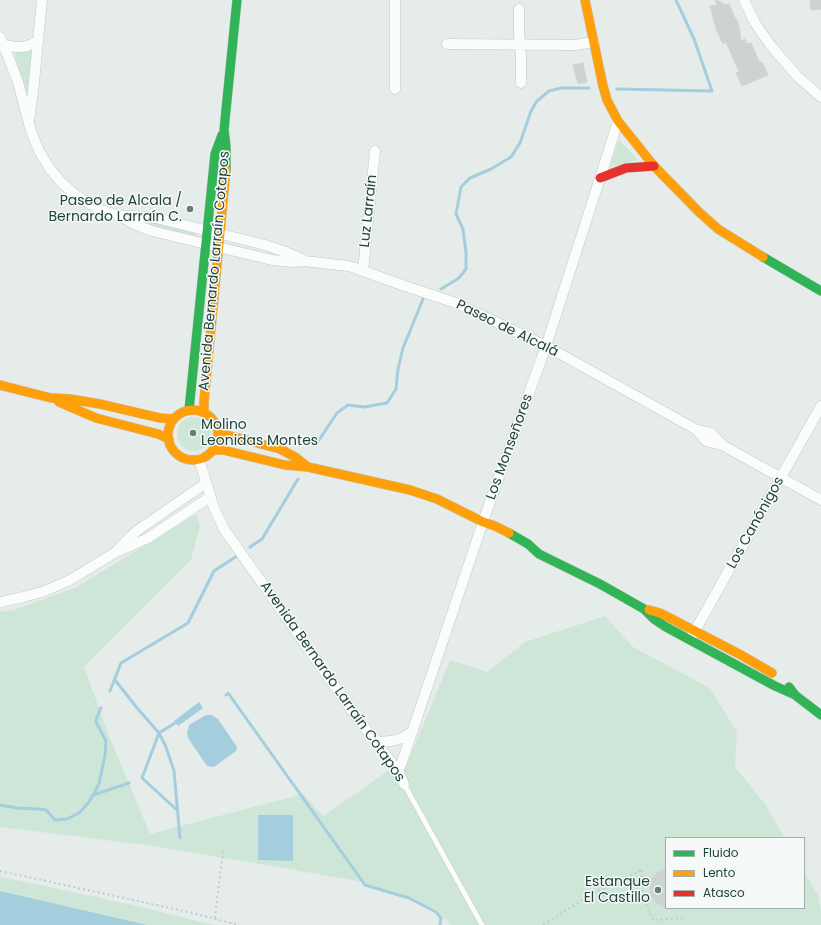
<!DOCTYPE html>
<meta charset="utf-8">
<style>
body{margin:0}
#map{position:relative;width:821px;height:925px;overflow:hidden;background:#e6ecea;font-family:Poppins,sans-serif}
canvas{display:block}
.legend{position:absolute;left:665px;top:837px;width:140px;height:72px;box-sizing:border-box;background:#f5faf8;border:1px solid #a1b0ad;margin:0;padding:5px 7px;list-style:none;font-size:12px;color:#22423d}
.legend li{display:flex;align-items:center;gap:8px;height:20px}
.legend b{width:20px;border:1px solid #a1b0ad}
</style>
<div id="map">
<canvas width="821" height="925"></canvas>
<ul class="legend">
<li><b style="height:5px;background:#30b455"></b>Fluido</li>
<li><b style="height:5px;background:#ff9f0a"></b>Lento</li>
<li><b style="height:5px;background:#e5322d"></b>Atasco</li>
</ul>
</div>
<script>
const ctx = document.querySelector('canvas').getContext('2d');
ctx.lineJoin = 'round';
function paint(path, color) {
  ctx.fillStyle = color;
  ctx.fill(path, 'evenodd');
}
function poly(rows) {
  const path = new Path2D();
  for (const r of rows) {
    if (r.length === 3) {
      path.moveTo(r[0] + r[2], r[1]);
      path.arc(r[0], r[1], r[2], 0, 2 * Math.PI);
      continue;
    }
    path.moveTo(r[0], r[1]);
    for (let i = 2; i < r.length; i += 2) path.lineTo(r[i], r[i + 1]);
  }
  return path;
}
function trace(path, color, width, dash) {
  ctx.strokeStyle = color;
  ctx.lineWidth = width;
  ctx.lineCap = dash ? 'butt' : 'round';
  ctx.setLineDash(dash || []);
  ctx.stroke(path);
}
function write(font, color, halo, rows, align = 'center') {
  ctx.font = font + ' Poppins,sans-serif';
  ctx.lineWidth = 3;
  ctx.setLineDash([]);
  ctx.textBaseline = 'middle';
  ctx.strokeStyle = halo;
  ctx.fillStyle = color;
  for (const [text, x, y, turn = 0] of rows) {
    ctx.save();
    ctx.translate(x, y);
    ctx.rotate((+turn || 0) * Math.PI / 180);
    ctx.textAlign = isNaN(turn) ? turn : align;
    if (halo) ctx.strokeText(text, 0, 0);
    ctx.fillText(text, 0, 0);
    ctx.restore();
  }
}
paint(poly([
 [31,51,32,55,28,91,26,93,24,90,15,55,16,52],
 [619,140,638,160,610,167],
 [149,221,195,233,197,236,196,237,148,226,146,223],
 [194,434,17],
 [196,514,200,526,191,560,84,667,110,738,150,834,303,794,323,816,391,769,410,757,450,660,487,672,525,642,605,616,633,647,710,688,737,732,735,767,765,804,785,838,666,838,666,908,804,908,804,872,818,895,821,911,821,925,451,925,438,911,411,897,358,881,153,846,0,827,0,612,14,610,77,587],
 [0,877,36,884,137,906,214,925,0,925]
]), '#cee6d8');
paint(poly([
 [199,702,203,708,178,726,174,721],
 [206,715,211,715,218,719,237,747,236,751,214,767,207,766,188,738,187,733,189,725],
 [258,815,293,815,293,861,258,860],
 [0,891,147,925,0,925]
]), '#a4cedd');
trace(poly([
 [617,89,712,91,694,39,676,0],
 [441,289,459,278,466,269,466,252,463,229,456,214,461,187,470,178,491,169,511,157,520,143,531,111,537,101,549,91,561,88,589,88],
 [317,443,337,413,348,405,364,407,387,403,396,389,398,369,403,348,423,299],
 [250,547,262,539,298,479],
 [115,680,138,709,159,733,166,747,174,771,180,838],
 [110,691,121,663,188,623,214,571,237,556],
 [226,695,228,693,365,885,409,898,436,912,441,918,440,925],
 [175,723,159,733,142,778,178,811],
 [93,795,129,783],
 [0,805,17,808,38,809,46,810,55,820,67,819,79,813,89,802,99,784,105,755,106,741,96,722,97,717,101,708]
]), '#a4cedd', 3);
const building = poly([
 [715,0,717,0,726,5,729,4,734,16,737,20,739,27,741,41,745,39,747,44,751,43,760,63,762,62,768,75,742,86,736,73,739,72,726,42,723,44,716,29,710,6,717,5,715,0],
 [810,0,821,0,821,9,811,10,810,0],
 [583,63,587,82,578,84,573,65,583,63],
 [666,868,666,909,655,901,651,894,650,886,652,879,657,873,666,868]
]);
paint(building, '#cdd3d1');
trace(building, '#cfd5d3', 1);
const lane = poly([
 [404,784,482,925]
]);
const street = poly([
 [395,0,395,89],
 [744,0,755,23,771,46,798,77,821,97],
 [519,9,519,35,521,56,521,83],
 [0,37,11,64,18,82,31,131,39,151,50,169,61,182,74,194,92,205,101,210,120,216,134,224,152,231,272,260,293,262,304,261,348,266,355,268,405,286,456,303,546,346,697,430,711,433,722,445],
 [447,44,575,45,594,42],
 [4,45,16,47,21,47,27,46,38,41],
 [29,120,33,92,42,0],
 [120,216,134,216,156,218,265,245,286,252,304,260],
 [363,271,375,151],
 [697,430,706,441,722,445,821,500],
 [199,459,214,508,224,529,355,715,398,771,404,784],
 [117,551,130,537,138,530,206,483],
 [0,602,23,597,42,592,68,581,80,574,116,552,128,547,148,538,210,497],
 [692,636,821,406],
 [375,741,383,742,396,740,402,738,413,731],
 [398,771,402,762,486,513,546,346,600,178,618,121]
]);
const fast = poly([
 [226,170,226,146,224,130,237,0],
 [763,257,821,291],
 [189,410,215,154,222,135],
 [509,533,528,544,539,554,600,584,644,609,654,619,666,627,775,686,795,695],
 [789,687,795,695,821,715]
]);
const slow = poly([
 [585,0,603,86,607,100,618,121,654,166,699,212,718,229,763,257],
 [0,385,51,398,70,399,100,404,160,418,174,419],
 [59,402,96,418,158,434,169,439],
 [193,435,25],
 [204,413,204,401,226,170],
 [218,430,227,435,280,449,295,457,308,467],
 [213,450,223,450,285,465,308,467,410,490,437,499,483,522,495,526,509,533],
 [649,610,660,613,670,618,741,655,772,673]
]);
const jam = poly([
 [600,178,626,168,654,166]
]);
trace(lane, '#c3c9c7', 6);
trace(street, '#c3c9c7', 11);
trace(fast, '#c1cac7', 10);
trace(slow, '#c1cac7', 10);
trace(jam, '#c1cac7', 10);
trace(poly([
 [642,870,641,884,645,902,653,920,683,918],
 [0,871,193,913,238,925],
 [599,891,608,902,622,900,645,902],
 [215,918,216,908,223,852],
 [543,925,592,894,642,870]
]), '#c2cbca', 2, [2, 3]);
trace(lane, '#fbfcfc', 5);
trace(street, '#fbfcfc', 10);
trace(fast, '#30b455', 9);
trace(slow, '#ff9f0a', 9);
trace(jam, '#e5322d', 9);
for (const [x, y, r, color] of [
 [190,209,4,"#677e7a"],
 [193,433,4,"#677e7a"],
 [658,890,4,"#677e7a"]
]) {
  const dot = new Path2D();
  dot.arc(x, y, r, 0, 2 * Math.PI);
  ctx.fillStyle = color;
  ctx.fill(dot);
  trace(dot, '#f5faf8', 1.5);
}
write('14px', '#22423d', '#f5faf8', [
 ["Paseo de Alcala /",182,201],
 ["Bernardo Larraín C.",182,217],
 ["Molino",201,425,"left"],
 ["Leonidas Montes",201,441,"left"],
 ["Estanque",650,882],
 ["El Castillo",650,898]
], 'right');
write('14px', '#22423d', '#f5faf8', [
 ["Luz Larraín",369,211,-84],
 ["Avenida Bernardo Larraín Cotapos",215,271,-85],
 ["Paseo de Alcalá",507,329,26],
 ["Los Monseñores",510,447,-70],
 ["Los Canónigos",756,523,-61],
 ["Avenida Bernardo Larraín Cotapos",332,682,55]
]);
</script>
